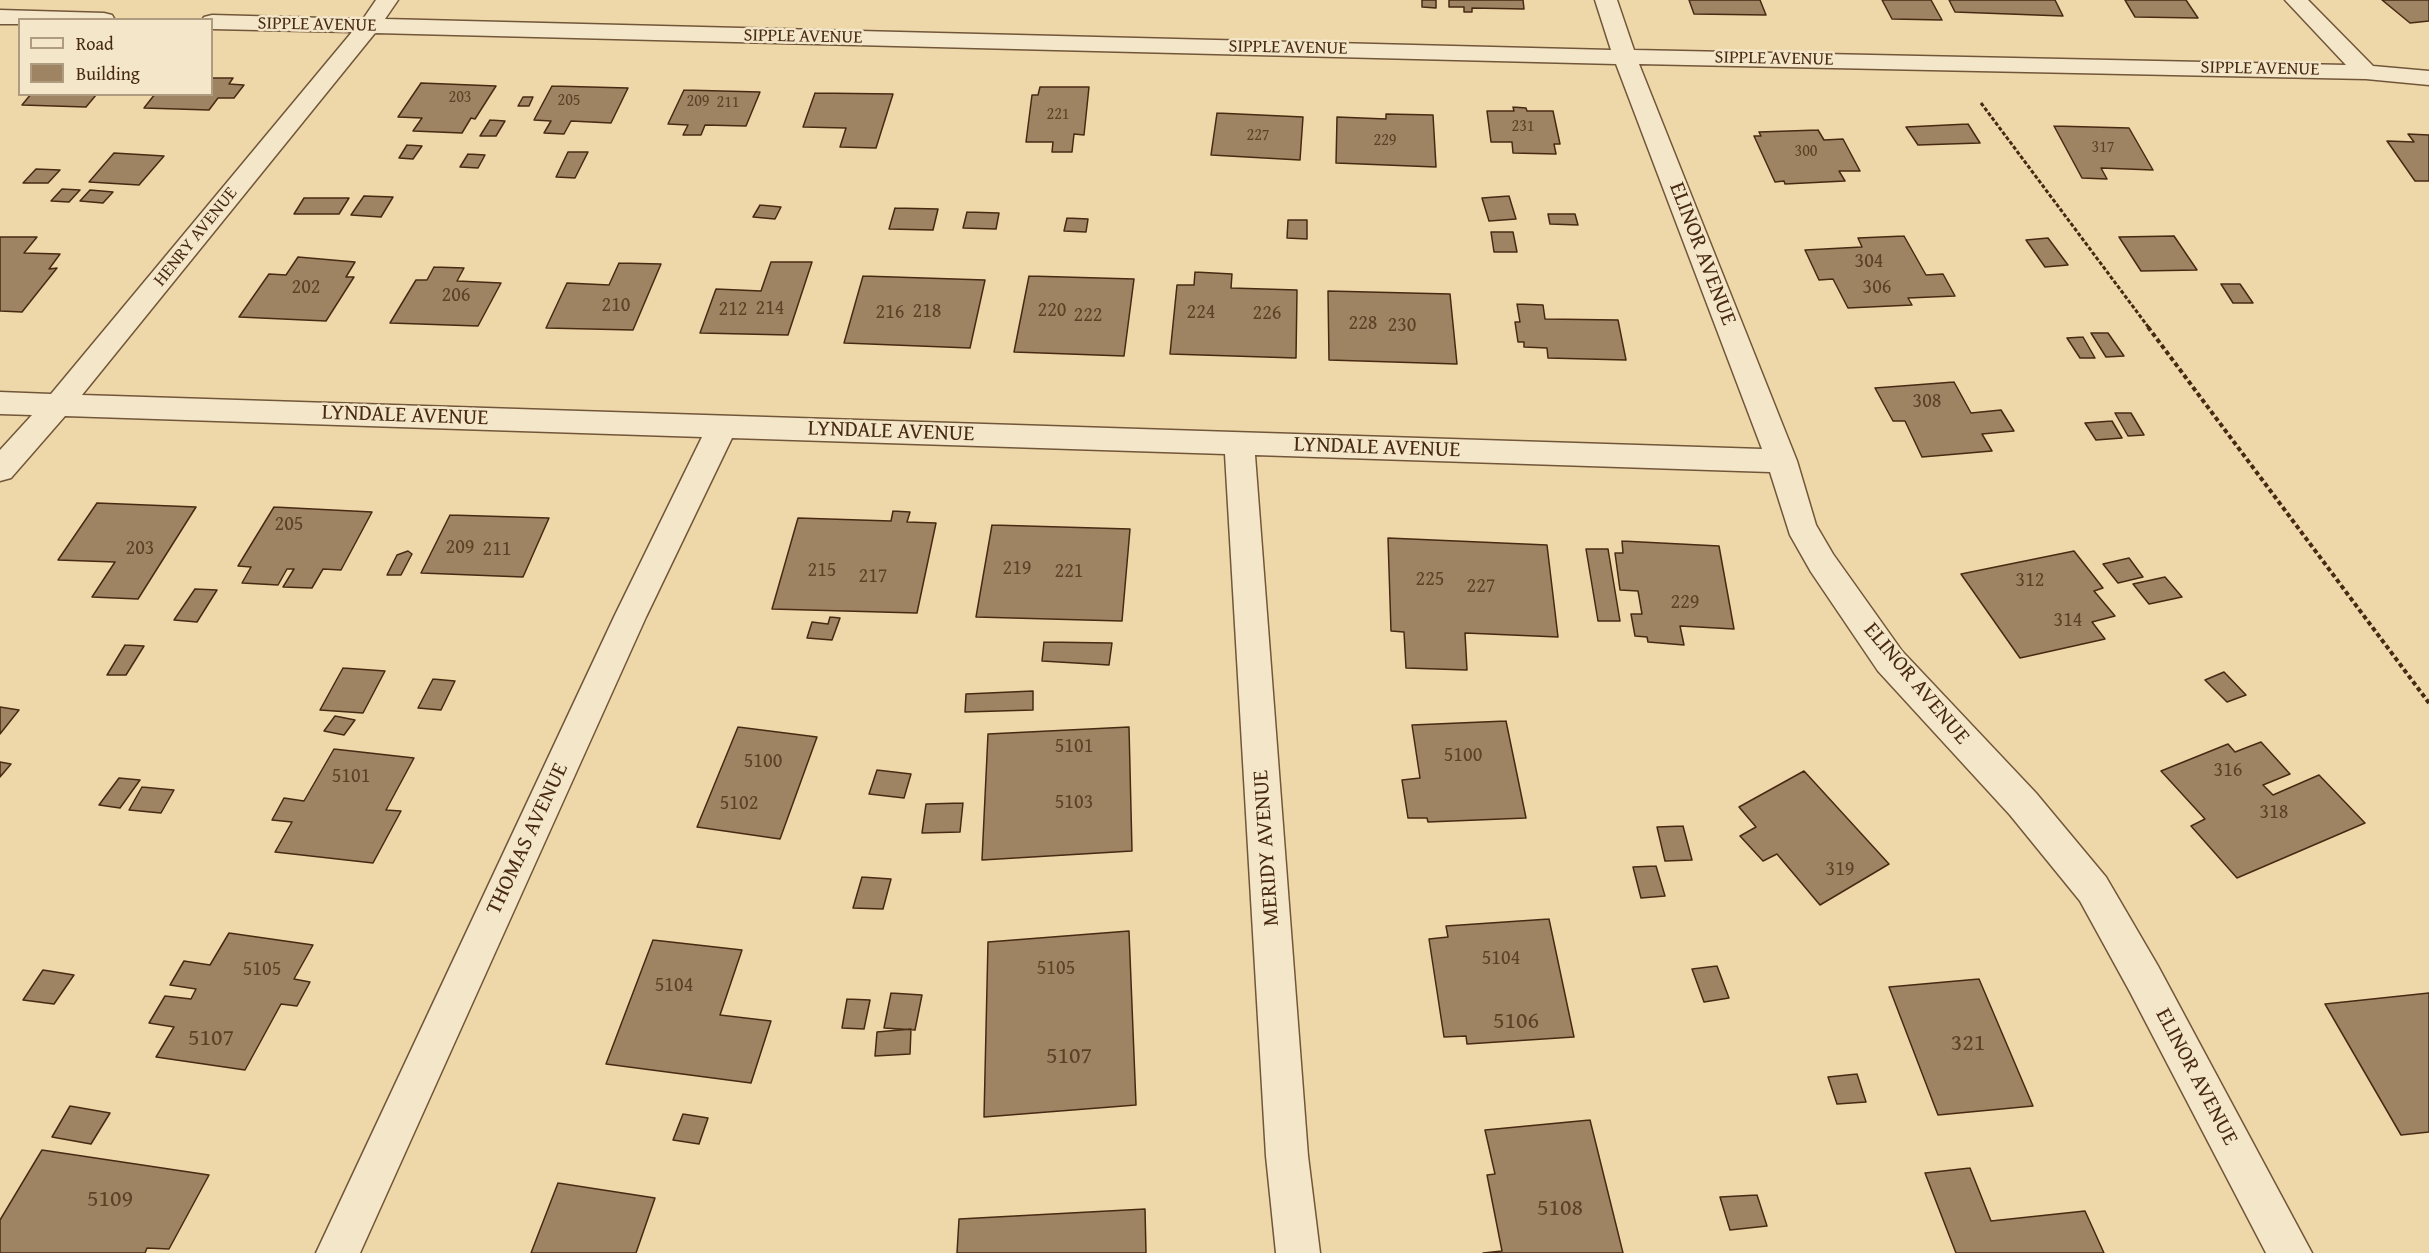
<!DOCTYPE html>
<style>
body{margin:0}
#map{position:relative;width:2429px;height:1253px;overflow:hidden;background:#eed8aa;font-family:"Gentium Book Plus",serif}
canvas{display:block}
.legend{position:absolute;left:18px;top:18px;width:195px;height:78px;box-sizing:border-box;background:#f4e6c8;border:2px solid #af9b80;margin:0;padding:8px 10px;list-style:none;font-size:18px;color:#482a13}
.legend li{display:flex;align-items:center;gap:12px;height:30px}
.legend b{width:30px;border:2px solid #af9b80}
</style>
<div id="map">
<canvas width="2429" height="1253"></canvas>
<ul class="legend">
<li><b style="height:8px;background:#f4e6c8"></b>Road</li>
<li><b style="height:16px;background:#9e8462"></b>Building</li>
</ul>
</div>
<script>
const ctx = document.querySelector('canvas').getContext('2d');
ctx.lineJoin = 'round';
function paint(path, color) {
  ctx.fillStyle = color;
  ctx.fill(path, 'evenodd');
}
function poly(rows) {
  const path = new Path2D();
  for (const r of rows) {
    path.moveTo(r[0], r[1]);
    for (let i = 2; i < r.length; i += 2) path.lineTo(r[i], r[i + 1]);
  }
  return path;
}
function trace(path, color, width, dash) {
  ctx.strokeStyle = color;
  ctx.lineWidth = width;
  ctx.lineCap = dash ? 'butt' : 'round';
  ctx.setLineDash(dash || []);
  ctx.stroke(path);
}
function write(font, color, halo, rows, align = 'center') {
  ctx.font = font + ' "Gentium Book Plus",serif';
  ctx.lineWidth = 5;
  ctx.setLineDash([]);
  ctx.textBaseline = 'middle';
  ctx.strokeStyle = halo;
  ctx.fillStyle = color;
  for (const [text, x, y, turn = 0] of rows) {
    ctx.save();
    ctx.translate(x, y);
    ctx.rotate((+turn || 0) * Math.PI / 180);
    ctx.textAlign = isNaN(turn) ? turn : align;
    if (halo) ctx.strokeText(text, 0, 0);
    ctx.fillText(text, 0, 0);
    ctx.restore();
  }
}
const building = poly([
 [1422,0,1436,0,1436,8,1422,7,1422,0],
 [1449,0,1523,0,1524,9,1472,8,1472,12,1464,12,1464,7,1449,7,1449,0],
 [1689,0,1760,0,1766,15,1694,14,1689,0],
 [1882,0,1931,0,1942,20,1892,19,1882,0],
 [1949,0,2055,0,2063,16,1955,12,1949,0],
 [2125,0,2186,0,2198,18,2135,17,2125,0],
 [2382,0,2429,0,2429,21,2410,23,2382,0],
 [212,78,233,78,229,84,244,85,234,98,218,98,209,110,144,108,155,94,212,94,212,78],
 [421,83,496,86,475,119,471,118,462,133,413,131,422,118,398,117,421,83],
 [552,86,628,88,611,123,571,121,564,134,544,133,551,121,534,120,552,86],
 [1040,87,1089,87,1084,135,1074,134,1072,152,1052,152,1053,142,1026,142,1032,95,1038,95,1040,87],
 [684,90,760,92,746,126,705,125,701,135,683,135,688,125,668,124,684,90],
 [815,93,893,94,876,148,840,147,846,128,803,127,815,93],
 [31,94,113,94,96,95,86,107,22,105,31,94],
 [523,97,533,97,529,106,518,106,523,97],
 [1513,107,1526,108,1527,111,1553,111,1560,144,1554,144,1556,154,1513,153,1512,142,1491,142,1487,111,1514,111,1513,107],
 [1217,113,1303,117,1300,160,1211,155,1217,113],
 [1386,114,1433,115,1436,167,1336,163,1337,117,1386,119,1386,114],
 [490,120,505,121,496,136,480,136,490,120],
 [1968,124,1980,143,1918,145,1906,127,1968,124],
 [2054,126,2129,128,2153,170,2101,168,2107,179,2082,178,2054,126],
 [1818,130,1824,140,1843,139,1860,171,1839,171,1845,181,1785,184,1784,181,1775,182,1754,136,1761,136,1759,132,1818,130],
 [2408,134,2429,135,2429,181,2415,181,2387,141,2414,142,2408,134],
 [407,145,422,146,413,159,399,158,407,145],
 [568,152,588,152,575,178,556,177,568,152],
 [114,153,164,156,139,185,89,182,114,153],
 [468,154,485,155,478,168,460,167,468,154],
 [36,169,60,170,48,183,23,183,36,169],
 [62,189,80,190,69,202,51,201,62,189],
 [90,190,113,192,103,203,80,201,90,190],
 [364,196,393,197,381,217,351,215,364,196],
 [1509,196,1516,219,1489,221,1482,198,1509,196],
 [304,198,349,198,339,214,294,214,304,198],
 [760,205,781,207,775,219,753,217,760,205],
 [895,208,938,209,933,230,889,229,895,208],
 [967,212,999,213,996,229,963,228,967,212],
 [1548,214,1575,214,1578,225,1550,224,1548,214],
 [1067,218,1088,219,1086,232,1064,231,1067,218],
 [1288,220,1307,220,1307,239,1287,238,1288,220],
 [1491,232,1513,232,1517,252,1494,252,1491,232],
 [1904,236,1926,275,1943,274,1955,296,1908,298,1912,305,1848,308,1833,279,1819,280,1805,250,1862,247,1858,238,1904,236],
 [2174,236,2197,270,2141,271,2119,237,2174,236],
 [0,237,37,237,24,253,60,254,49,269,57,268,22,312,0,311,0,237],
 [2048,238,2068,265,2045,267,2026,240,2048,238],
 [298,257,355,262,346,277,354,277,326,321,239,317,269,274,286,275,298,257],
 [771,262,812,262,788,335,700,333,716,289,761,291,771,262],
 [619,263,661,264,633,330,546,328,567,283,609,285,619,263],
 [434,267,464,268,457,281,501,283,478,326,390,323,416,280,427,280,434,267],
 [1195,272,1232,274,1231,288,1297,290,1296,358,1170,354,1177,285,1194,285,1195,272],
 [863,276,985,280,970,348,844,343,863,276],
 [1029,276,1134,279,1124,356,1014,352,1029,276],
 [2221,284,2240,284,2253,303,2233,303,2221,284],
 [1328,291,1450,294,1457,364,1329,360,1328,291],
 [1517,304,1543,305,1545,319,1618,320,1626,360,1548,358,1547,348,1524,347,1524,342,1518,342,1515,322,1520,322,1517,304],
 [2091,333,2108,333,2124,356,2106,357,2091,333],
 [2083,337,2095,358,2080,358,2067,338,2083,337],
 [1954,382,1971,413,2001,410,2014,431,1982,434,1992,451,1922,457,1905,421,1893,421,1875,388,1954,382],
 [2115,413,2131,413,2144,435,2128,436,2115,413],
 [2112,421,2122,438,2096,440,2085,423,2112,421],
 [97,503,196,507,138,599,92,597,115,562,58,560,97,503],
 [274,507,372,512,341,570,323,569,312,588,283,587,294,569,287,569,278,585,242,583,251,567,238,566,274,507],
 [893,511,910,512,907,522,936,523,917,613,772,609,798,518,891,521,893,511],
 [450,515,549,518,523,577,421,573,450,515],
 [992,525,1130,529,1122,621,976,617,992,525],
 [1388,538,1547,545,1558,637,1465,633,1467,670,1406,668,1404,632,1391,631,1388,538],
 [1622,541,1719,546,1734,629,1680,626,1684,645,1648,642,1647,637,1635,636,1631,614,1642,614,1638,591,1620,590,1615,553,1623,553,1622,541],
 [1586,549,1608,549,1620,621,1598,621,1586,549],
 [408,551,412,554,401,575,387,575,397,555,408,551],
 [2074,551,2103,588,2094,591,2115,616,2092,622,2105,639,2020,658,1961,574,2074,551],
 [2129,558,2143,577,2118,583,2103,564,2129,558],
 [2165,577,2182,597,2149,604,2133,584,2165,577],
 [195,589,217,590,197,622,174,620,195,589],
 [830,617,840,618,832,640,807,638,812,622,828,624,830,617],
 [1044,642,1112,643,1109,665,1042,661,1044,642],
 [125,645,144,646,126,675,107,675,125,645],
 [343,668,385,671,363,713,320,710,343,668],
 [2224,672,2246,695,2227,702,2205,680,2224,672],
 [433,679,455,681,441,710,418,708,433,679],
 [1033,691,1033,710,965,712,966,694,1033,691],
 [0,707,19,710,0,734,0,707],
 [335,716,355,720,344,735,324,731,335,716],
 [1506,721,1526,818,1428,822,1427,818,1408,818,1402,780,1420,778,1412,725,1506,721],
 [738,727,817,737,780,839,697,827,738,727],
 [1129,727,1132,851,982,860,988,734,1129,727],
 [2261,742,2290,774,2263,785,2273,795,2319,775,2365,823,2237,878,2191,826,2205,819,2161,771,2228,744,2235,752,2261,742],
 [334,749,414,758,386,810,401,811,373,863,275,852,292,822,272,820,284,798,304,801,334,749],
 [0,762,11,764,0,777,0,762],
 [877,770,911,774,904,798,869,794,877,770],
 [1804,771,1889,864,1820,905,1777,854,1763,861,1740,836,1756,827,1739,807,1804,771],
 [119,778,140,780,120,808,99,805,119,778],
 [142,787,174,790,161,813,129,810,142,787],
 [963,803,960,832,922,833,926,804,963,803],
 [1683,826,1692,860,1665,861,1657,827,1683,826],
 [1656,866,1665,896,1641,898,1633,867,1656,866],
 [862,877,891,879,883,909,853,908,862,877],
 [1549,919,1574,1037,1467,1044,1466,1036,1444,1037,1429,939,1448,937,1446,926,1549,919],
 [1129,931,1136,1105,984,1117,988,942,1129,931],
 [229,933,313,945,294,979,310,982,297,1006,281,1004,245,1070,156,1057,174,1027,149,1023,165,996,191,999,196,989,170,985,184,961,210,965,229,933],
 [653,940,742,950,720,1015,771,1021,751,1083,606,1064,653,940],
 [1717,966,1729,998,1704,1002,1692,969,1717,966],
 [43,970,74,975,54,1004,23,1000,43,970],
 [1979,979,2033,1106,1938,1115,1889,987,1979,979],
 [891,993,922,995,915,1030,884,1028,891,993],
 [2429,993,2429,1132,2401,1135,2325,1004,2429,993],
 [847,999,870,1000,864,1029,842,1028,847,999],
 [911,1029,910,1054,875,1056,877,1032,911,1029],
 [1857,1074,1866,1102,1837,1104,1828,1077,1857,1074],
 [70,1106,110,1113,91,1144,52,1137,70,1106],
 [683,1114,708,1118,699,1144,673,1140,683,1114],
 [1590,1120,1623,1253,1483,1253,1502,1251,1487,1175,1495,1174,1485,1130,1590,1120],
 [42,1150,209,1175,169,1249,147,1248,145,1253,0,1253,0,1220,42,1150],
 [1970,1168,1991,1221,2085,1211,2104,1253,1956,1253,1925,1173,1970,1168],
 [558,1183,655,1198,636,1253,531,1253,558,1183],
 [1757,1195,1767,1226,1730,1230,1720,1197,1757,1195],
 [1145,1209,1146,1253,957,1253,959,1219,1145,1209]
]);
paint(building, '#9e8462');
trace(building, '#482a13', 1.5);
const minor = poly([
 [376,0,398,0,385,19,1611,50,1595,0,1617,0,1634,50,2346,65,2285,0,2308,0,2373,66,2429,71,2429,85,2366,79,1639,64,1797,461,1816,525,1833,554,1902,651,2036,793,2106,877,2158,966,2312,1253,2266,1253,2130,992,2080,901,2010,815,1878,671,1811,572,1790,535,1770,472,1255,455,1308,1156,1320,1253,1276,1253,1266,1156,1225,454,732,438,646,617,360,1253,316,1253,614,617,702,437,65,416,11,478,0,481,0,450,32,415,0,414,0,392,51,394,352,32,212,29,212,20,202,20,204,17,212,15,363,19,376,0],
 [375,33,1616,64,1762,449,82,395,375,33],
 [0,10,104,13,112,15,115,20,20,20,20,24,0,24,0,10]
]);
trace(minor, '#725639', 3);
trace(poly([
 [1981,103,2149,328]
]), '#482a13', 3, [4, 2]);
trace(poly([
 [2148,327,2429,703]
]), '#482a13', 4, [4.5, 3]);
paint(minor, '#f4e6c8');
write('16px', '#5e4027', null, [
 ["203",460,98],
 ["205",569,101],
 ["209",698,102],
 ["211",728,103],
 ["221",1058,115],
 ["231",1523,127],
 ["227",1258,136],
 ["229",1385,141],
 ["317",2103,148],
 ["300",1806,152]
]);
write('18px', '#482a13', '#f4e6c8', [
 ["SIPPLE AVENUE",317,25,1],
 ["SIPPLE AVENUE",803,37,1],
 ["SIPPLE AVENUE",1288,48,1],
 ["SIPPLE AVENUE",1774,59,1],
 ["SIPPLE AVENUE",2260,69,1],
 ["HENRY AVENUE",196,237,-51]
]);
write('20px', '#5e4027', null, [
 ["304",1869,262],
 ["202",306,288],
 ["306",1877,288],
 ["206",456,296],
 ["210",616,306],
 ["214",770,309],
 ["212",733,310],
 ["220",1052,311],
 ["218",927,312],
 ["216",890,313],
 ["224",1201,313],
 ["226",1267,314],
 ["222",1088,316],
 ["228",1363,324],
 ["230",1402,326],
 ["308",1927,402],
 ["205",289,525],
 ["209",460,548],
 ["203",140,549],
 ["211",497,550],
 ["219",1017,569],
 ["215",822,571],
 ["221",1069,572],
 ["217",873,577],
 ["225",1430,580],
 ["312",2030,581],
 ["227",1481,587],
 ["229",1685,603],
 ["314",2068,621],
 ["5101",1074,747],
 ["5100",1463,756],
 ["5100",763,762],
 ["316",2228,771],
 ["5101",351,777],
 ["5103",1074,803],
 ["5102",739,804],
 ["318",2274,813],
 ["319",1840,870],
 ["5104",1501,959],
 ["5105",1056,969],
 ["5105",262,970],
 ["5104",674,986]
]);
write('22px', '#482a13', '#f4e6c8', [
 ["ELINOR AVENUE",1702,254,69],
 ["LYNDALE AVENUE",405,416,2],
 ["LYNDALE AVENUE",891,432,2],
 ["LYNDALE AVENUE",1377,448,2],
 ["ELINOR AVENUE",1916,684,50],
 ["THOMAS AVENUE",528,839,-65],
 ["MERIDY AVENUE",1267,848,-94],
 ["ELINOR AVENUE",2196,1077,62]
]);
write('24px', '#5e4027', null, [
 ["5106",1516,1022],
 ["5107",211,1039],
 ["321",1968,1044],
 ["5107",1069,1057],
 ["5109",110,1200],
 ["5108",1560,1209]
]);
</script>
